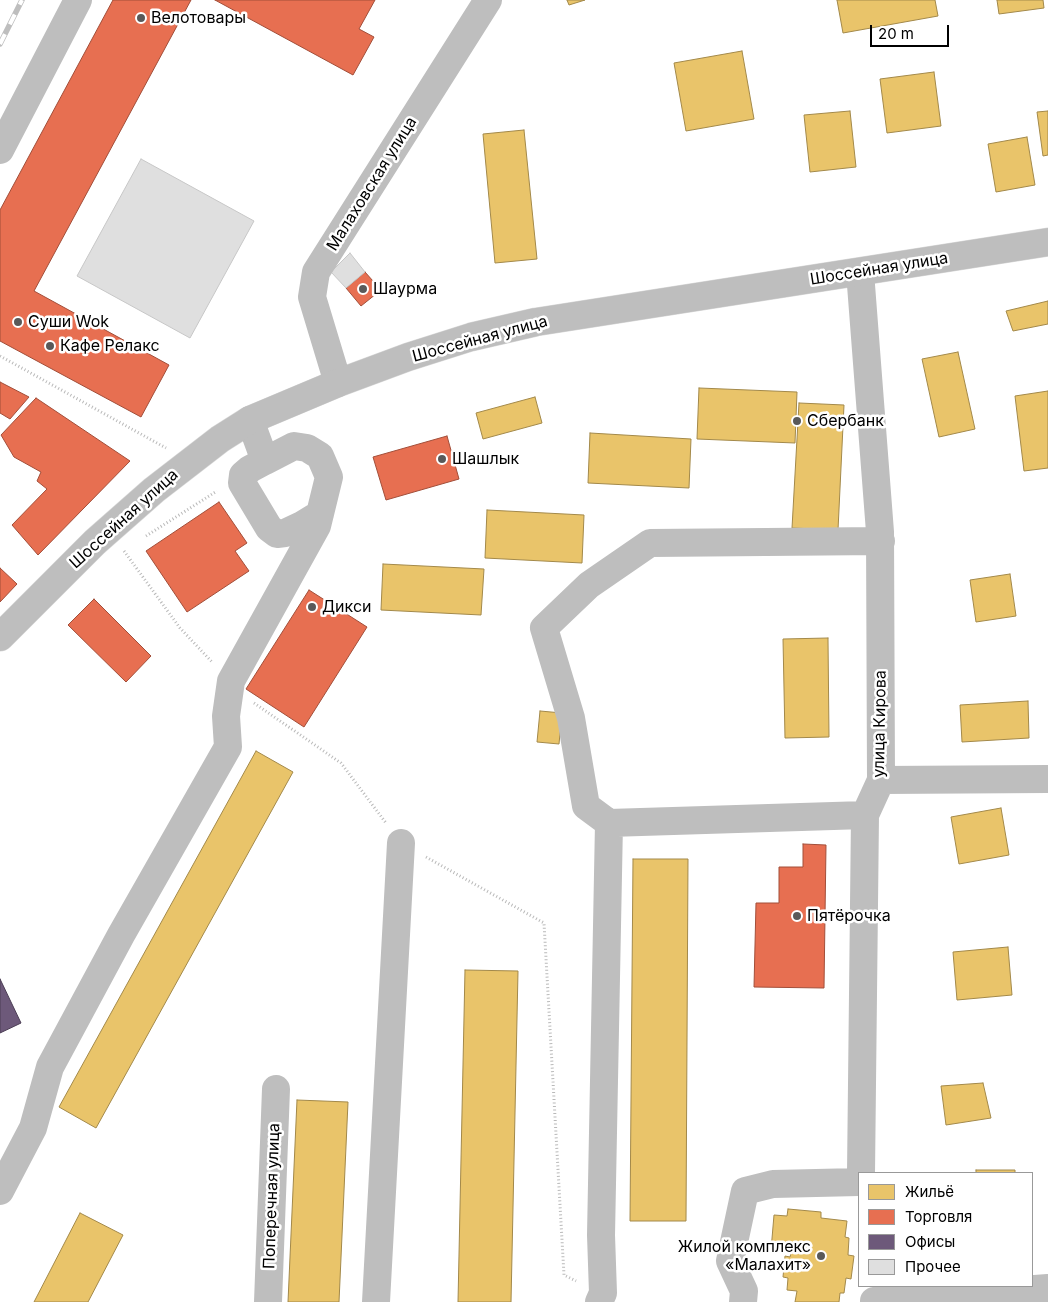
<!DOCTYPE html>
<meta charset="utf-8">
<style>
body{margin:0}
#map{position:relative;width:1048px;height:1302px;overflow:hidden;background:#fff;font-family:Inter,sans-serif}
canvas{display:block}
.legend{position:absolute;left:858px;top:1172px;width:175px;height:115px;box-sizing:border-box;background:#fff;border:1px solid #999;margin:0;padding:6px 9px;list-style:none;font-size:15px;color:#000}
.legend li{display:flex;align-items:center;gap:10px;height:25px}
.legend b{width:25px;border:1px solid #999}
.scale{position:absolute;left:870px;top:25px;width:79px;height:22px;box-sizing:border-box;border:2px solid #000;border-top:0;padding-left:6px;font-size:15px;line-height:18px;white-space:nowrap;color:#000;-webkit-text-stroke:4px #fff;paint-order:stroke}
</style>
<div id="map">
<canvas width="1048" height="1302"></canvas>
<ul class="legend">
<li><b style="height:14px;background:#e9c46a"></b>Жильё</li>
<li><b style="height:14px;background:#e76f51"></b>Торговля</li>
<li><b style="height:14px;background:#6d597a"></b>Офисы</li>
<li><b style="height:14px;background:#dfdfdf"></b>Прочее</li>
</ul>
<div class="scale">20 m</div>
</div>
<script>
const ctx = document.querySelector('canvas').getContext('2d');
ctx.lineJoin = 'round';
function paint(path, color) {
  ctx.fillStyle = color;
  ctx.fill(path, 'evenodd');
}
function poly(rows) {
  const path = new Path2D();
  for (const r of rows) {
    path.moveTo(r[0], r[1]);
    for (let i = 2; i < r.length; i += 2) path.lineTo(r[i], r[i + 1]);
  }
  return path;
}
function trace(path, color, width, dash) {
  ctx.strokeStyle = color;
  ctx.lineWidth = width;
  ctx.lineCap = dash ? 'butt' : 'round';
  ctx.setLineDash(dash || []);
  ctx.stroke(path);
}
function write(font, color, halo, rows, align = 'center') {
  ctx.font = font + ' Inter,sans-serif';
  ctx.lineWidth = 5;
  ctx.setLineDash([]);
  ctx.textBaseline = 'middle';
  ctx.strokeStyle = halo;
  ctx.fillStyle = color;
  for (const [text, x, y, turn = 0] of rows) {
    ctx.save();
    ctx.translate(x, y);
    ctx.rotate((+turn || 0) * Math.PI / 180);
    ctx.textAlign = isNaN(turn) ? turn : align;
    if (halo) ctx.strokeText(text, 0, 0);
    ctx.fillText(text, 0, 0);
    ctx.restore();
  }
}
const homes = poly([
 [567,0,585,0,569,5,567,0],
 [837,0,935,0,938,16,843,33,837,0],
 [997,0,1043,0,1044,8,999,14,997,0],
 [742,51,754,119,686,131,674,63,742,51],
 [934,72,941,126,887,133,880,79,934,72],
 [850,111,856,167,810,172,804,115,850,111],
 [1048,111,1048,155,1043,156,1037,112,1048,111],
 [524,130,537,259,495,263,483,134,524,130],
 [1027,137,1035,185,996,192,988,144,1027,137],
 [1048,301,1048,324,1013,331,1006,311,1048,301],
 [958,352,975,429,939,437,922,359,958,352],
 [699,388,797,392,795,443,697,439,699,388],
 [1048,391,1048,468,1024,471,1015,396,1048,391],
 [535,397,542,423,483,439,476,413,535,397],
 [799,403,844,405,838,530,792,528,799,403],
 [590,433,691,439,689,488,588,483,590,433],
 [487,510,584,515,582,563,485,558,487,510],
 [383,564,484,569,481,615,381,610,383,564],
 [1010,574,1016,616,976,622,970,580,1010,574],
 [828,638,829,737,785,738,783,639,828,638],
 [1028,701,1029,738,962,742,960,705,1028,701],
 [540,711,562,713,559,744,537,742,540,711],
 [256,751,293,772,96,1128,59,1107,256,751],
 [1001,808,1009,855,959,864,951,817,1001,808],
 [633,859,688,859,686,1221,630,1221,633,859],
 [1008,947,1012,995,957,1000,953,952,1008,947],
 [465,970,518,971,511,1302,458,1302,465,970],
 [983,1083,991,1118,946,1125,941,1086,983,1083],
 [297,1100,348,1102,339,1302,288,1302,297,1100],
 [976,1170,1015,1170,1015,1173,976,1173,976,1170],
 [788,1209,821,1212,821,1218,847,1221,845,1237,849,1238,848,1255,854,1256,851,1279,846,1278,844,1293,840,1293,839,1302,795,1302,797,1291,787,1290,788,1278,783,1277,785,1256,790,1257,791,1253,771,1250,774,1215,787,1216,788,1209],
 [80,1213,123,1235,88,1302,34,1302,80,1213]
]);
paint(homes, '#e9c46a');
trace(homes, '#a3894a', 1);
const shops = poly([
 [113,0,191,0,34,291,169,365,141,417,0,341,0,210,113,0],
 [215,0,375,0,359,29,374,37,353,75,215,0],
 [365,272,381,290,361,306,346,288,365,272],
 [0,382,29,397,10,419,0,413,0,382],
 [36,398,130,461,38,555,12,525,47,489,37,481,41,472,14,457,1,435,36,398],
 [447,436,459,479,386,500,373,457,447,436],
 [219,502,247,543,235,551,249,571,187,612,146,551,219,502],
 [0,568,17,584,0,602,0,568],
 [309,590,367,627,304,727,246,689,309,590],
 [94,599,151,656,126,682,68,625,94,599],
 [803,844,826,845,824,988,754,987,756,903,779,903,779,867,803,867,803,844]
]);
paint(shops, '#e76f51');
trace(shops, '#a24e39', 1);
const offices = poly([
 [0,979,21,1023,0,1033,0,979]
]);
paint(offices, '#6d597a');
trace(offices, '#4c3e55', 1);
const building = poly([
 [141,159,254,221,190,338,77,276,141,159],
 [350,253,365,272,346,288,331,272,350,253]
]);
paint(building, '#dfdfdf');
trace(building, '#c7c7c7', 1);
const major = poly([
 [0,637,95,542,154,490,220,439,250,420,338,383,408,357,471,337,536,322,1048,242]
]);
trace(major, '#dbdbdb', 29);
trace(poly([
 [0,356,166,448],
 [146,536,217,491],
 [124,551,180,628,212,662],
 [254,703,341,763,386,823],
 [426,857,544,923,564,1275,576,1281]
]), '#b9b9b9', 3, [1, 2.5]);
trace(poly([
 [0,150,78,0],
 [860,272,880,532,881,780,865,815,861,1173],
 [338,383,312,297,316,272,488,0],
 [265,461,250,469,243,475,242,483,269,528,277,534,285,533,302,525,320,514],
 [881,780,1048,779],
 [865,815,609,823,586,806,571,718,544,628,589,585,650,543,881,541],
 [0,1191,33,1128,50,1067,121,935,228,747,226,716,231,681,317,526,329,477,320,456,307,448,294,446,265,461,250,420],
 [874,1301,1048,1288],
 [268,1302,276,1089],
 [376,1302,401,843],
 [599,1302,603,1293,601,1235,609,823],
 [743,1302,744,1291,730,1261,745,1191,773,1184,859,1182]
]), '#bebebe', 28);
trace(major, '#bebebe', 28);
const rail = poly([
 [0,44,22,0]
]);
trace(rail, '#bebebe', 5.5);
trace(rail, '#fff', 4, [11]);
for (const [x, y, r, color] of [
 [141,18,5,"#595959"],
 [363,289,5,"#595959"],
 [18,322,5,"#595959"],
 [50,346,5,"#595959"],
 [797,421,5,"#595959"],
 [442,459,5,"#595959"],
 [312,607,5,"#595959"],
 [797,916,5,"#595959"],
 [821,1256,5,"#595959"]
]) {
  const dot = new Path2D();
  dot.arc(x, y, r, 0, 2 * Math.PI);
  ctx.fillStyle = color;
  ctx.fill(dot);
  trace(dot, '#fff', 2);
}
write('16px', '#000', '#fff', [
 ["Велотовары",151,18],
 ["Шаурма",373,289],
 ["Суши Wok",28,322],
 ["Кафе Релакс",60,346],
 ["Сбербанк",807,421],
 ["Шашлык",452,459],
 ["Дикси",322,607],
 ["Пятёрочка",807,916],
 ["Жилой комплекс",811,1247,"right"],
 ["«Малахит»",811,1265,"right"]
], 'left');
write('16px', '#000', '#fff', [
 ["Малаховская улица",372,184,-58],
 ["Шоссейная улица",879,269,-9],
 ["Шоссейная улица",480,339,-15],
 ["Шоссейная улица",124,519,-42],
 ["улица Кирова",880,724,-89],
 ["Поперечная улица",272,1196,-88]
]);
</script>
